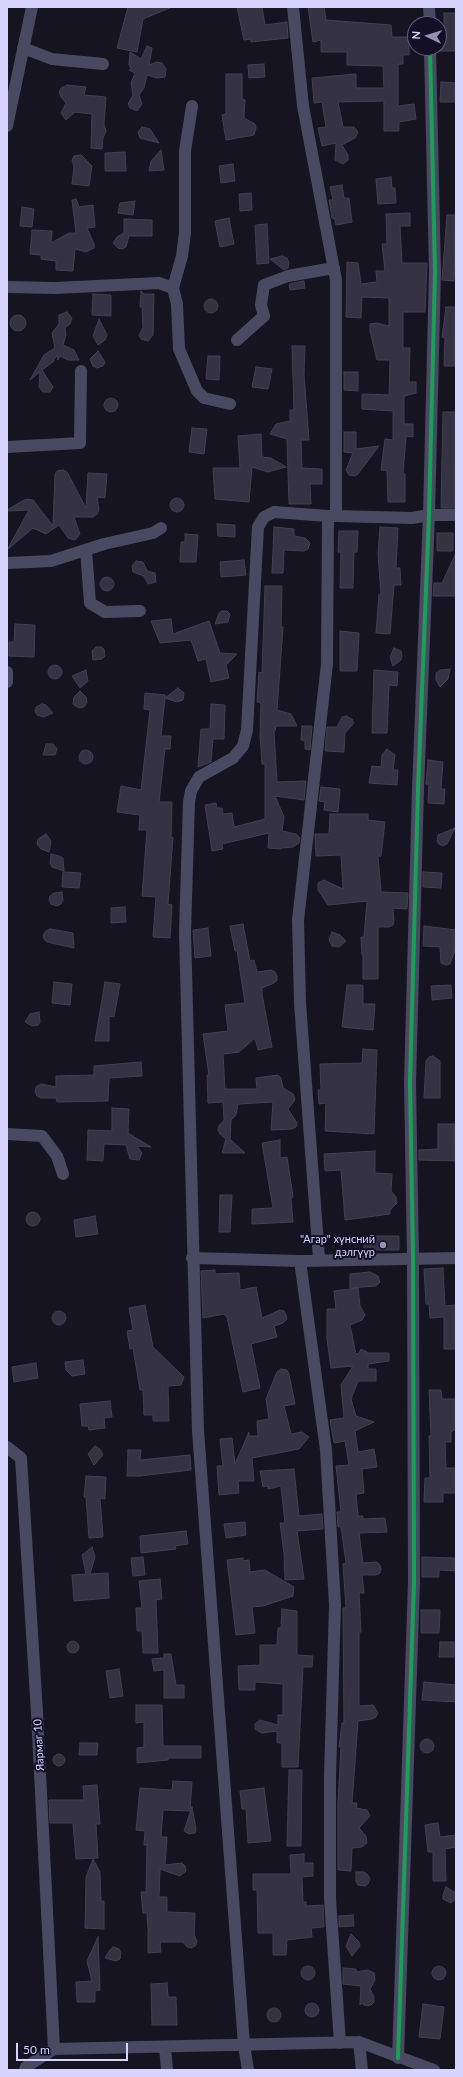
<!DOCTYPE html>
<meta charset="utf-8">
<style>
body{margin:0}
#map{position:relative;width:463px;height:2077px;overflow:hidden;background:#161421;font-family:Lato,sans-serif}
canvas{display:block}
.frame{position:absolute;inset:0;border:8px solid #d9d4ff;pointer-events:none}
.north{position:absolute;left:407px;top:16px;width:40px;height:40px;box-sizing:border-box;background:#130f26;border:1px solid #625e7d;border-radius:50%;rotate:274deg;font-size:11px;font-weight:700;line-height:16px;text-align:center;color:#d9d4ff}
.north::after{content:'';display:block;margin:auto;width:14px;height:18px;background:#9591b1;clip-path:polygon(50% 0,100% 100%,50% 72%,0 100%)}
.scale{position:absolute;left:16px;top:2043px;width:112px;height:18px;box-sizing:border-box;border:2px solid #d9d4ff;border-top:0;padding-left:5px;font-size:12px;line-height:14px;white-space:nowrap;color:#d9d4ff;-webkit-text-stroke:3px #130f26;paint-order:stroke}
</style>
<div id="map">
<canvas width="463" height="2077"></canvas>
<div class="frame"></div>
<div class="north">N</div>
<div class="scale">50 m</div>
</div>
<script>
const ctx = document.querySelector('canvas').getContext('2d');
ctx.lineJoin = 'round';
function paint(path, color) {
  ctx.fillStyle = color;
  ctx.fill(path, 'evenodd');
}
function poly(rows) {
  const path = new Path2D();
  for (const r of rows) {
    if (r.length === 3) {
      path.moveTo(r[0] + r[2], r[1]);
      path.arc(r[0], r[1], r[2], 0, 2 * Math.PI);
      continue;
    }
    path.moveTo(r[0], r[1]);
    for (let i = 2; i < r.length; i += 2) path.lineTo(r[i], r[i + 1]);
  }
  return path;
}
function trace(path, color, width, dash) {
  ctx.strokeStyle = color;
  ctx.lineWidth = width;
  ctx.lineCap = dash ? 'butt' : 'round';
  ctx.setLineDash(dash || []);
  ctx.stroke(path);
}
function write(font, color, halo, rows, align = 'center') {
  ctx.font = font + ' Lato,sans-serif';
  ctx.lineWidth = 4;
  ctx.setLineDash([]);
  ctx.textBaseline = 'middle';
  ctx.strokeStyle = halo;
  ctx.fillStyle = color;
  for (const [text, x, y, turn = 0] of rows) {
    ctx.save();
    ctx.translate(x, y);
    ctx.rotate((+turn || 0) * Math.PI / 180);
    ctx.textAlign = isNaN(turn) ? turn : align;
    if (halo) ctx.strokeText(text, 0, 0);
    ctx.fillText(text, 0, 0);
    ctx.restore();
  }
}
const building = poly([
 [128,7,172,7,143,19,137,52,117,48,128,7],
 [237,7,262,7,265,25,287,22,288,38,251,42,251,39,244,40,237,7],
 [308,7,324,7,326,20,391,25,392,37,409,37,409,55,403,55,403,64,398,64,398,106,414,104,416,119,399,122,399,131,384,131,384,101,338,102,343,127,354,127,358,132,355,138,342,145,348,155,348,160,343,164,335,160,336,143,322,146,318,128,326,127,322,102,314,103,312,78,356,74,356,88,384,88,383,66,347,65,347,52,321,52,321,40,313,42,308,7],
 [444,13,456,13,456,51,439,51,439,33,444,33,444,13],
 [147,46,152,48,149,65,157,62,162,63,166,69,165,77,157,78,147,75,144,88,139,95,142,104,137,111,130,108,128,104,133,95,131,83,135,73,129,70,132,70,129,65,130,52,141,59,147,46],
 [264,64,265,77,249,78,248,65,264,64],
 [226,74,242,74,242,99,245,100,244,118,255,124,256,128,254,135,226,140,222,115,226,114,226,74],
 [441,82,456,83,455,102,440,102,441,82],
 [67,85,86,87,84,95,106,97,104,124,106,131,103,138,102,149,91,148,92,114,75,112,66,120,61,113,66,103,61,97,59,92,61,88,67,85],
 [142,127,150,129,159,143,140,138,138,132,142,127],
 [161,150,164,170,149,171,151,161,161,150],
 [125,152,126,171,105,171,105,153,125,152],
 [81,155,92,166,89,186,72,184,74,167,72,160,74,156,81,155],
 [233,164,235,181,221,183,219,166,233,164],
 [391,177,392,188,395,188,396,203,378,204,376,179,391,177],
 [342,185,344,198,349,198,352,222,336,225,335,219,332,218,329,200,333,200,330,187,342,185],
 [251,193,252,210,240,211,239,194,251,193],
 [76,199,79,207,93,205,95,227,87,228,94,244,94,248,86,252,75,249,73,271,56,270,56,261,41,259,41,255,30,254,32,230,52,231,51,243,69,233,76,233,72,200,76,199],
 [135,201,133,215,118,213,120,203,135,201],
 [22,207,34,209,32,227,20,226,22,207],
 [410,213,410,226,400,226,402,263,427,263,425,312,403,312,403,348,410,348,409,382,416,382,416,393,404,396,404,424,413,424,413,437,406,436,403,474,405,474,405,502,388,502,387,471,381,470,385,439,393,440,393,411,362,409,362,394,389,395,390,360,377,360,370,331,370,324,377,323,389,326,389,298,362,297,361,318,346,317,347,262,358,263,361,284,377,282,376,271,385,271,382,244,387,244,386,214,410,213],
 [447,215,456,215,454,281,442,280,447,215],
 [229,218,234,244,220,247,215,221,229,218],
 [124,219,152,220,152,236,129,236,126,247,122,249,118,248,113,243,117,237,124,233,124,219],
 [267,224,269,263,257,264,255,225,267,224],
 [282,256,287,258,289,263,288,268,284,270,270,259,282,256],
 [304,281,305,288,290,290,289,284,304,281],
 [141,291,144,294,154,294,153,335,148,341,141,339,139,335,143,328,142,307,140,307,141,291],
 [93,294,111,295,111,316,92,315,93,294],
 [211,306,7],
 [446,307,456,307,455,366,444,366,445,338,442,337,446,307],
 [67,312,72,318,70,324,65,328,66,335,63,345,74,350,79,360,68,360,60,356,58,360,57,355,53,362,42,370,53,387,50,392,43,392,39,387,40,372,30,380,44,355,55,348,52,333,59,324,59,315,67,312],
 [18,323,8],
 [99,319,107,335,105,340,98,345,93,336,99,319],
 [292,346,305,346,304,374,309,440,301,440,302,468,322,469,322,484,310,484,311,504,289,504,287,439,270,434,276,424,290,421,290,410,294,410,292,346],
 [98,351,105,362,103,366,97,368,93,366,90,359,98,351],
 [208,356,220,356,219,380,206,379,208,356],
 [256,367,272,369,268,389,252,387,256,367],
 [344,372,358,372,358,391,344,390,344,372],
 [111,405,7],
 [443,412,456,412,455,508,441,508,443,412],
 [192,428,207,429,204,454,189,452,192,428],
 [344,432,356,432,356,449,379,446,358,474,355,476,349,475,346,470,353,453,344,452,344,432],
 [261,434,262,457,271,458,286,467,268,472,252,467,249,502,215,499,213,468,240,468,238,436,261,434],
 [63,470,67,472,86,508,88,473,107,474,105,498,97,497,99,510,97,514,93,517,74,517,80,534,75,540,68,538,59,525,46,534,33,528,7,550,29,510,7,511,7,510,26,499,33,500,53,526,55,474,57,471,63,470],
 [177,505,7],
 [217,524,235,525,235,537,218,536,217,524],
 [274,527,294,529,294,536,305,538,310,543,308,549,304,551,284,550,283,573,272,573,274,527],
 [380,527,398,528,396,568,400,568,401,585,394,585,390,634,376,633,379,594,381,595,378,554,380,527],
 [339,531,358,531,357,552,354,552,353,588,340,588,341,552,338,552,339,531],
 [437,533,453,533,453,551,437,551,437,533],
 [185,534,198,535,196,562,180,562,181,542,185,542,185,534],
 [456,553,456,596,433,596,434,583,442,583,456,553],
 [244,560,246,575,221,577,220,562,244,560],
 [136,561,143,562,147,571,155,573,156,582,148,584,144,576,133,572,132,566,136,561],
 [107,584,7],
 [265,586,282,586,281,627,283,627,277,710,291,714,297,726,276,726,275,731,274,731,277,782,306,781,304,800,275,796,284,817,282,831,296,834,300,838,299,843,293,847,282,848,281,849,268,848,269,833,222,844,223,849,212,851,205,805,216,803,217,808,222,808,223,814,232,813,234,827,265,819,265,764,262,764,260,735,261,703,257,702,259,672,262,673,265,586],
 [222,611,227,611,230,614,228,622,215,624,219,613,222,611],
 [171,619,173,634,209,621,220,653,237,654,226,665,229,678,211,682,206,659,198,661,191,640,160,643,151,621,171,619],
 [15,624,35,625,34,657,9,656,9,642,14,642,15,624],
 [340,631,359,633,357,671,340,671,340,631],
 [96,647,101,647,104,649,105,656,102,659,93,660,92,651,96,647],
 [394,648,401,651,402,656,401,660,393,666,390,657,394,648],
 [55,672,7],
 [450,669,448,679,440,687,436,680,436,673,440,670,450,669],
 [86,670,88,681,80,688,72,676,86,670],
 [374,670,398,672,397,686,389,685,387,733,372,733,374,670],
 [178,688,184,693,183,700,177,702,165,698,161,736,171,736,170,749,165,749,159,802,172,802,171,838,173,837,168,904,172,905,170,938,153,937,156,897,142,896,147,830,139,830,140,815,117,812,121,786,141,790,150,710,144,709,145,693,165,695,165,698,178,688],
 [80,691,86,697,87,702,84,707,79,708,73,704,74,697,80,691],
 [42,704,46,705,53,713,44,717,37,715,35,711,36,707,42,704],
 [211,704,225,705,224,739,213,739,211,762,198,767,201,729,210,729,211,704],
 [346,716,352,719,354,723,345,733,344,752,325,751,327,727,337,727,342,717,346,716],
 [302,726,312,726,310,750,305,749,305,741,301,740,302,726],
 [46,744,53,744,57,749,55,755,43,755,46,744],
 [387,749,395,755,393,770,398,770,397,785,369,783,372,766,381,767,382,755,387,749],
 [86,757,7],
 [428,760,443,762,441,789,445,789,444,804,428,803,429,784,426,784,428,760],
 [321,787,340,789,338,812,324,810,325,802,319,801,321,787],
 [330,814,368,814,368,820,385,822,381,856,378,856,381,892,408,893,407,909,393,908,394,921,393,925,389,927,378,927,378,979,363,979,363,955,362,955,361,937,364,937,367,901,328,905,318,890,318,883,324,880,343,889,341,855,316,856,315,834,329,834,330,814],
 [455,828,447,844,443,846,439,844,437,841,438,835,455,828],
 [46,834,51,841,49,852,41,849,37,844,38,839,46,834],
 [51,854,59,856,63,858,64,871,52,867,50,863,51,854],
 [63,872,81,873,79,888,62,887,63,872],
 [423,872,442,873,441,888,423,887,423,872],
 [62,892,63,900,61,904,57,906,51,904,49,900,50,896,54,893,62,892],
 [125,907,126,922,111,923,111,908,125,907],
 [243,924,250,961,254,960,257,972,271,970,275,972,277,976,277,980,274,983,262,988,262,994,272,1047,258,1050,255,1038,239,1052,223,1054,225,1089,257,1089,256,1078,278,1075,281,1078,283,1088,293,1094,295,1100,288,1109,297,1123,296,1127,292,1129,271,1130,273,1102,238,1104,236,1115,231,1120,230,1139,245,1153,222,1153,226,1139,220,1134,218,1130,219,1126,224,1120,223,1102,208,1103,207,1075,209,1075,203,1034,228,1031,225,1005,245,1003,237,951,235,951,230,926,243,924],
 [424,926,456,930,456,948,450,964,446,965,441,963,440,947,423,946,424,926],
 [208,928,211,956,195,958,193,930,208,928],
 [50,929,73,933,74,948,47,942,44,939,43,935,46,931,50,929],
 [332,932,340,935,346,941,339,947,332,946,329,940,332,932],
 [54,982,72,984,70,1005,52,1003,54,982],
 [105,982,120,984,114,1017,109,1016,109,1041,95,1041,105,982],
 [347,985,363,985,363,1004,375,1004,373,1030,342,1027,347,985],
 [451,985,452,998,432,1000,431,986,451,985],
 [39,1012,40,1022,38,1025,32,1026,25,1022,30,1014,39,1012],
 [363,1049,377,1050,374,1134,325,1131,326,1103,319,1104,318,1090,321,1090,320,1064,362,1063,363,1049],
 [433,1056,440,1061,440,1098,424,1098,426,1061,429,1057,433,1056],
 [141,1062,142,1076,109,1078,108,1101,57,1102,56,1098,41,1098,37,1096,35,1092,36,1087,41,1084,56,1087,56,1076,94,1075,94,1066,141,1062],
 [112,1108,129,1109,128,1133,151,1147,137,1146,142,1153,139,1160,130,1159,126,1145,104,1144,103,1161,87,1160,88,1130,112,1131,112,1108],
 [438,1124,455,1124,456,1161,419,1160,419,1150,438,1149,438,1124],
 [280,1140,280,1158,287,1157,293,1197,291,1198,293,1222,252,1224,252,1209,273,1208,262,1143,280,1140],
 [375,1151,375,1173,392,1174,391,1191,396,1197,397,1203,390,1210,390,1214,345,1220,341,1170,325,1171,324,1154,375,1151],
 [220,1195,232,1195,230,1232,219,1232,220,1195],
 [33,1219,7],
 [95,1216,98,1234,76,1237,74,1220,95,1216],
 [364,1236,399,1236,399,1250,364,1250,364,1236],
 [443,1268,445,1306,456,1305,456,1349,444,1349,444,1317,430,1318,429,1304,426,1304,424,1269,443,1268],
 [215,1270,215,1274,239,1273,240,1290,256,1287,262,1318,280,1310,284,1311,286,1315,287,1319,283,1323,274,1326,277,1337,251,1344,260,1388,243,1392,227,1317,224,1314,203,1318,201,1271,215,1270],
 [370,1272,378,1276,380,1282,376,1286,350,1288,350,1274,370,1272],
 [358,1288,360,1306,365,1315,362,1320,350,1325,356,1354,359,1353,361,1349,367,1352,366,1353,389,1353,389,1361,368,1364,368,1369,376,1369,376,1381,358,1381,351,1399,356,1416,374,1422,355,1431,358,1452,374,1449,377,1467,362,1469,364,1493,356,1494,358,1516,363,1516,363,1519,385,1518,387,1532,359,1533,363,1563,377,1562,380,1565,381,1569,380,1573,376,1575,362,1575,364,1593,359,1593,361,1632,359,1632,359,1706,373,1705,378,1713,376,1717,372,1719,358,1721,352,1803,357,1803,356,1808,367,1810,370,1816,359,1828,366,1836,367,1843,362,1847,352,1848,351,1871,338,1870,338,1803,341,1747,339,1747,342,1723,344,1723,343,1608,346,1608,343,1564,346,1563,341,1527,338,1527,337,1512,341,1512,336,1466,349,1465,345,1441,334,1443,330,1420,344,1418,341,1385,353,1366,331,1368,327,1339,327,1309,336,1309,334,1291,358,1288],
 [145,1305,153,1347,184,1377,181,1385,168,1386,169,1421,153,1421,153,1415,144,1415,143,1390,140,1390,133,1348,130,1349,127,1331,133,1330,129,1308,145,1305],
 [59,1318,7],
 [83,1360,85,1374,72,1376,66,1370,65,1362,83,1360],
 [36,1363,38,1378,14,1382,12,1367,36,1363],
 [281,1369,287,1370,289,1374,295,1404,284,1406,291,1434,302,1432,309,1437,299,1449,252,1458,254,1481,238,1481,239,1493,219,1495,217,1466,223,1466,220,1439,232,1438,235,1464,249,1432,249,1436,258,1436,257,1421,269,1419,266,1399,277,1372,281,1369],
 [429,1390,441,1390,442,1399,456,1399,456,1429,451,1432,451,1442,445,1442,446,1468,456,1468,456,1493,443,1493,443,1502,424,1502,425,1478,430,1478,429,1436,431,1436,429,1390],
 [110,1401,112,1417,104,1418,105,1428,89,1430,88,1426,82,1426,80,1404,110,1401],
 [95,1446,100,1449,103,1455,94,1465,88,1454,95,1446],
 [128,1450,141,1450,140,1460,190,1455,191,1470,140,1476,127,1476,128,1450],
 [294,1469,299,1516,322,1514,323,1529,297,1531,304,1579,285,1580,284,1553,280,1523,285,1523,281,1486,268,1489,268,1486,263,1487,260,1471,294,1469],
 [86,1476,106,1477,105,1499,100,1498,103,1537,89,1538,86,1497,84,1497,86,1476],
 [245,1522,246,1535,226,1538,224,1524,245,1522],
 [186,1531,188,1544,175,1546,176,1549,141,1553,140,1536,186,1531],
 [92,1547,95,1557,90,1574,108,1573,109,1598,74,1601,72,1575,86,1574,82,1555,92,1547],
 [143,1557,145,1575,133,1576,131,1558,143,1557],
 [422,1557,456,1558,456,1571,439,1570,439,1577,422,1577,422,1557],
 [243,1558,243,1561,249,1560,250,1572,265,1570,294,1587,293,1596,263,1606,252,1607,255,1633,236,1635,227,1560,243,1558],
 [160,1579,162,1599,156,1600,158,1653,143,1653,142,1631,137,1631,136,1608,142,1608,139,1581,160,1579],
 [282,1609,297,1611,297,1655,313,1656,312,1667,303,1667,298,1767,282,1767,282,1743,277,1743,277,1731,262,1733,255,1729,255,1724,260,1720,278,1725,278,1715,283,1715,283,1684,255,1682,255,1690,239,1690,238,1666,260,1665,260,1645,277,1645,278,1628,281,1628,282,1609],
 [421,1610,440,1610,439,1633,421,1633,421,1610],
 [73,1647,6],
 [440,1642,454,1642,454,1657,439,1657,440,1642],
 [164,1654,171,1654,176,1685,184,1685,184,1698,164,1698,164,1670,154,1671,152,1659,164,1658,164,1654],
 [119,1669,123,1696,110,1698,106,1671,119,1669],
 [424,1682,456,1685,456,1702,422,1700,424,1682],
 [136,1705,162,1705,163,1746,201,1746,201,1758,168,1758,168,1760,137,1763,137,1748,144,1747,144,1722,136,1723,136,1705],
 [427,1746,7],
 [80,1743,98,1743,97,1755,79,1755,80,1743],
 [59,1760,6],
 [289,1770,302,1770,301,1846,287,1846,289,1770],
 [173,1781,192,1782,190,1811,163,1810,161,1837,167,1837,165,1865,182,1863,185,1866,186,1871,180,1876,160,1869,159,1897,167,1897,167,1912,195,1913,194,1935,197,1941,196,1945,192,1948,187,1947,183,1942,160,1942,161,1952,148,1953,148,1930,150,1929,148,1929,147,1913,143,1913,141,1892,146,1892,147,1845,144,1845,145,1831,136,1830,140,1788,172,1790,173,1781],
 [97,1785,100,1824,96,1824,98,1858,76,1859,73,1823,50,1823,49,1800,84,1800,83,1786,97,1785],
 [264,1788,271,1841,248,1843,246,1809,242,1809,240,1791,264,1788],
 [192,1807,196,1829,195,1833,189,1834,184,1831,192,1807],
 [438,1823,440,1837,456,1835,456,1847,445,1849,446,1881,433,1881,433,1852,428,1852,425,1825,438,1823],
 [304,1854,304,1863,313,1863,313,1876,302,1877,303,1902,306,1902,306,1906,323,1905,324,1927,311,1928,312,1937,287,1940,286,1955,273,1955,273,1933,258,1933,257,1890,253,1890,253,1874,291,1874,290,1855,304,1854],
 [93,1859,100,1872,101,1901,104,1901,104,1929,85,1928,86,1877,93,1859],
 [356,1872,364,1872,368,1875,370,1879,368,1884,365,1886,358,1885,356,1881,356,1872],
 [446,1887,456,1893,456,1899,451,1903,443,1899,443,1895,446,1887],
 [353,1915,354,1926,339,1927,339,1916,353,1915],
 [351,1934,359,1942,360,1946,352,1956,346,1946,351,1934],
 [98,1937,100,1990,95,1991,95,2002,77,2002,76,1982,92,1981,87,1961,98,1937],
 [113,1947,119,1949,121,1953,120,1959,116,1961,105,1958,109,1951,113,1947],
 [308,1973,7],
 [439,1973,7],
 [343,1968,356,1969,356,1972,368,1970,374,1973,375,1980,370,1989,374,1997,374,2002,371,2005,366,2006,361,2003,360,2005,361,1986,343,1984,343,1968],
 [167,1983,168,1997,176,1997,177,2025,152,2025,151,1984,167,1983],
 [312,2010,7],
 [423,2004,444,2007,440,2039,419,2037,423,2004],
 [274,2015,7]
]);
paint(building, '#343243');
trace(building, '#433f54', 1);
trace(poly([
 [293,7,303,106,336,280,336,516,328,516,327,664,298,920,300,1003,319,1259],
 [429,7,430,24],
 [23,48,52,59,103,64],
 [7,126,32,7],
 [7,287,55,288,159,283,173,288,177,304,179,349,197,391,204,398,230,404],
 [173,288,182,256,185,233,185,151,192,106],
 [237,340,264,316,261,305,264,285,288,276,334,268],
 [7,447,80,443,81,371],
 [336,516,412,518,429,515,456,515],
 [86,550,90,603,105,612,140,611],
 [7,563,51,561,104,544,153,533,161,528],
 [7,672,7,682],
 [7,1134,42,1136,57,1156,63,1174],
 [192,1258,300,1261,456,1258],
 [300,1261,326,1450,335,1605,330,1776,330,1899,340,2043],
 [7,1447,21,1458,37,1713,54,2049],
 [359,2042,362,2070],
 [165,2047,167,2070],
 [398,2058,414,1582,413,1259,410,1082,418,789,429,515,435,272,430,48],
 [25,2070,26,2067,54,2049,359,2042,434,2070],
 [248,2070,244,2045,198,1431,185,932,189,802,191,791,199,777,233,758,243,746,247,730,258,527,264,517,274,512,328,516]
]), '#4a4962', 12);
trace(poly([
 [398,2058,414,1582,413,1259,410,1082,418,789,429,515,435,272,430,48]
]), '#1a9f57', 4);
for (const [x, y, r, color] of [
 [383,1245,4,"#9591b1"]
]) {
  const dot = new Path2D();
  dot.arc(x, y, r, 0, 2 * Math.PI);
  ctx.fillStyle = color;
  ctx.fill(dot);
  trace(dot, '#130f26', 1.5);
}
write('11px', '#d9d4ff', '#130f26', [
 ["\"Агар\" хүнсний",375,1239],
 ["дэлгүүр",375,1252]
], 'right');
write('11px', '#d9d4ff', '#130f26', [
 ["Яармаг 10",39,1745,-93]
]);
</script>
